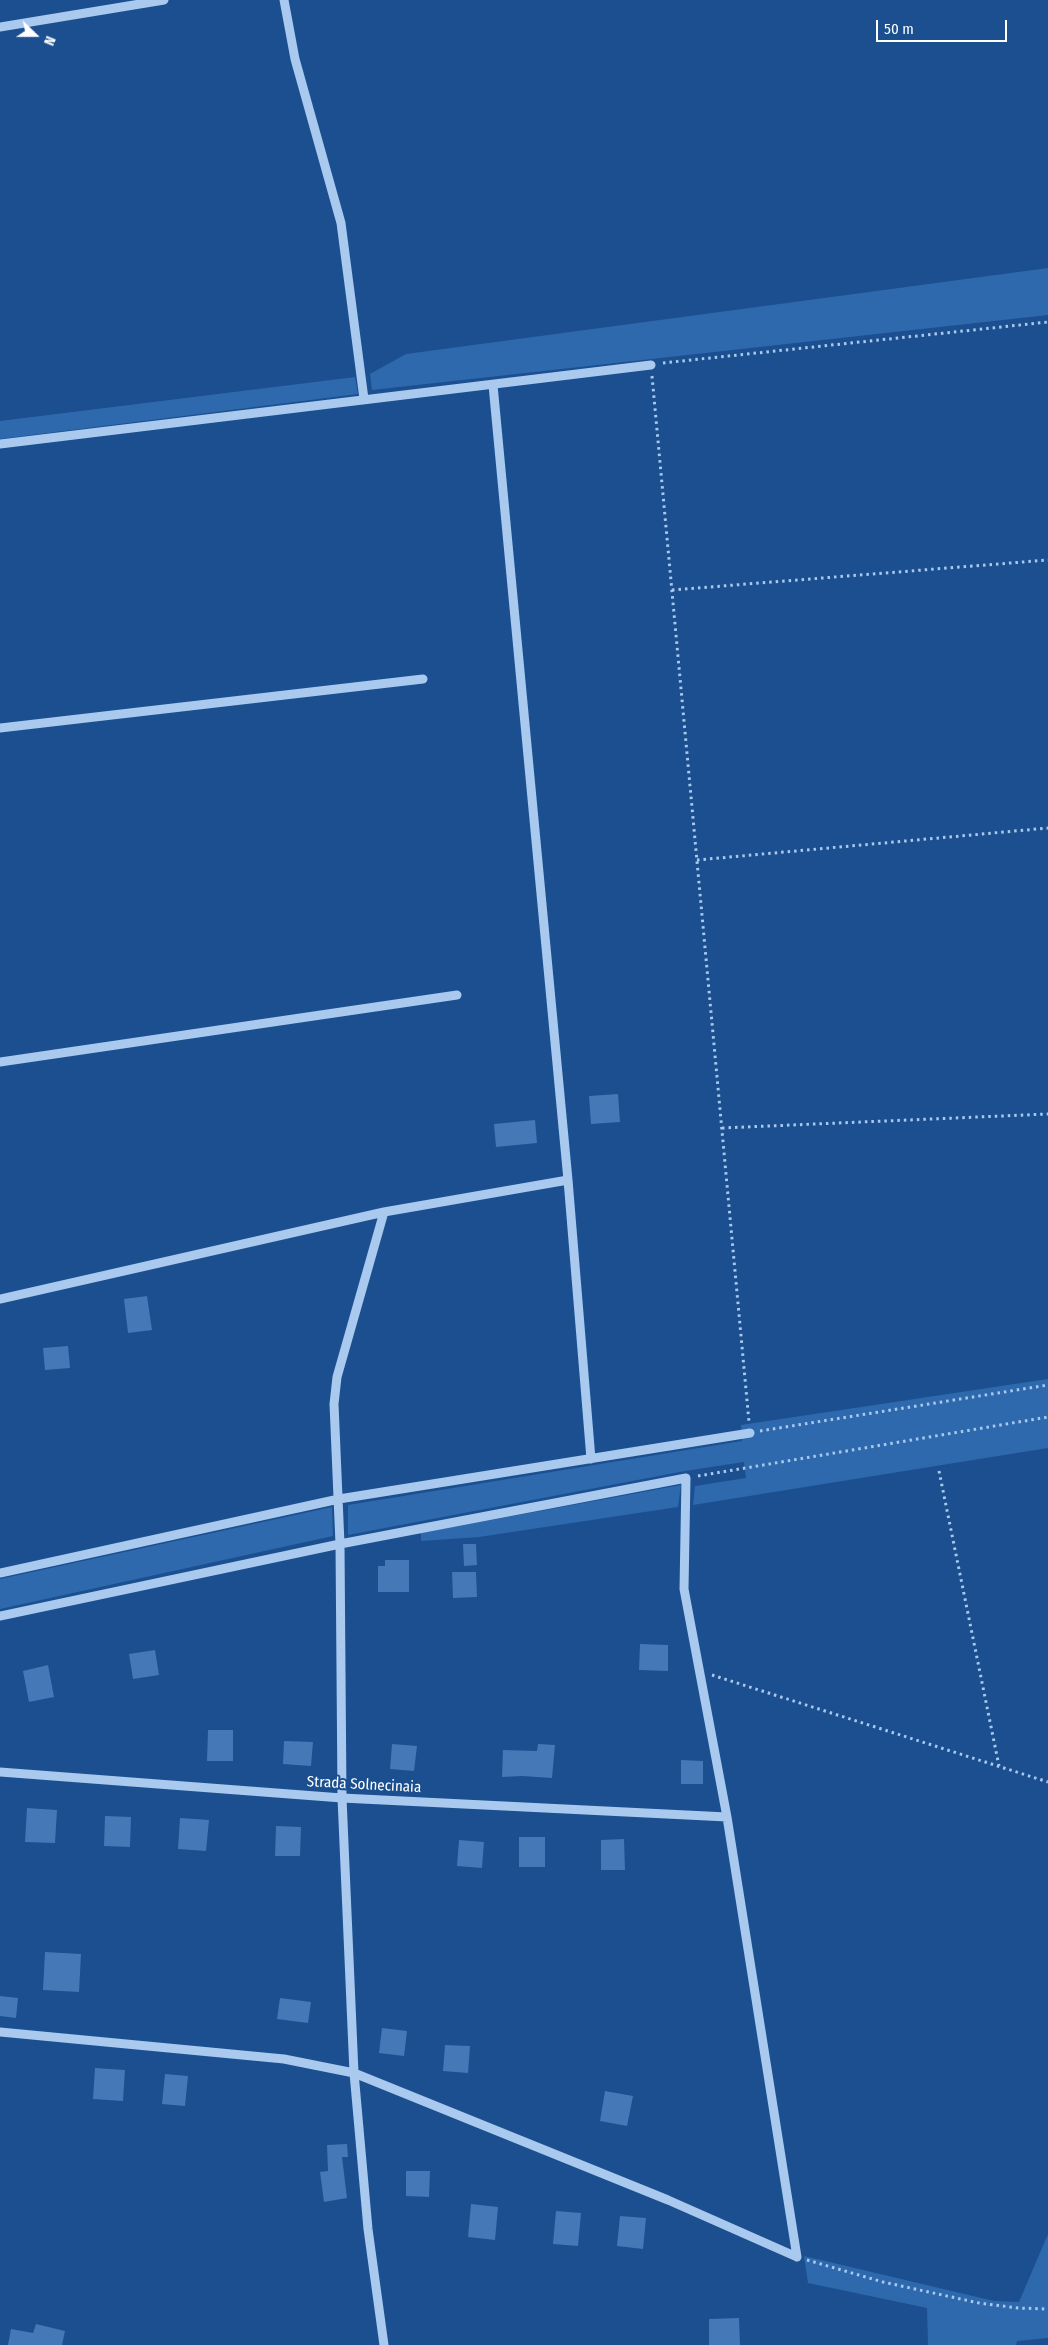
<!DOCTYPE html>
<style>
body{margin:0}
#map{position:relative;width:1048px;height:2345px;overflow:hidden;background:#1b4f8f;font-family:"Fira Sans Condensed",sans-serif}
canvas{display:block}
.north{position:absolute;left:10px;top:10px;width:50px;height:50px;-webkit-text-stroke:4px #1b4f8f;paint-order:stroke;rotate:112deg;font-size:14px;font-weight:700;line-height:20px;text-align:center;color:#fff}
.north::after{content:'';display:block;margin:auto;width:18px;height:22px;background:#fff;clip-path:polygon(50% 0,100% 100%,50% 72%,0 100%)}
.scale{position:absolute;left:876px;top:20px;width:131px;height:22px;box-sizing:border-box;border:2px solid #fff;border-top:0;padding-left:6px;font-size:15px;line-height:18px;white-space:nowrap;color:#fff;-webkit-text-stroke:4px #1b4f8f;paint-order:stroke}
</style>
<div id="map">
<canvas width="1048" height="2345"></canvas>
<div class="north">N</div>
<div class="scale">50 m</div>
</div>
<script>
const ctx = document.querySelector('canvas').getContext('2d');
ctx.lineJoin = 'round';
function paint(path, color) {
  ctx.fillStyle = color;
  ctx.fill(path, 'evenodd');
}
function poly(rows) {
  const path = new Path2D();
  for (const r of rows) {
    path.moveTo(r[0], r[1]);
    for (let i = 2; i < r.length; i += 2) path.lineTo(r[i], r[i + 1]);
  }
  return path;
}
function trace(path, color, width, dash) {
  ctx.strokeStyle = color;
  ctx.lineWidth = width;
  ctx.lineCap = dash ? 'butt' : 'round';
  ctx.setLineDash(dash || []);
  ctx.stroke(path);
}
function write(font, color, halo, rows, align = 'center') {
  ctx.font = font + ' "Fira Sans Condensed",sans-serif';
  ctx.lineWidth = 4;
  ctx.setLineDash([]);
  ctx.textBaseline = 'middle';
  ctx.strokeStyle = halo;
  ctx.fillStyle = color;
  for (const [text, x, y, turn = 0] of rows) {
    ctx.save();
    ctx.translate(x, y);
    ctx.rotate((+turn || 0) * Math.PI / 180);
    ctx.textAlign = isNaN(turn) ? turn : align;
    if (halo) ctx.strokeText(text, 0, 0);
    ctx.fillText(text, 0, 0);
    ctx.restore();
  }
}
paint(poly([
 [1048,268,1048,315,372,390,370,374,406,354],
 [355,377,358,394,0,439,0,421],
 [1048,1379,1048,1448,693,1505,695,1486,746,1478,744,1462,685,1471,348,1535,348,1505,742,1441,741,1425],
 [681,1485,678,1507,479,1537,421,1541,421,1533],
 [332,1507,333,1536,0,1609,0,1579],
 [1048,2234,1048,2338,1017,2341,1016,2345,928,2345,927,2308,808,2283,804,2256,994,2301,1019,2302]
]), '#2e69ad');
paint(poly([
 [618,1094,620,1122,591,1124,589,1096],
 [535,1120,537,1143,496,1147,494,1124],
 [147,1296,152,1330,128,1333,124,1299],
 [68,1346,70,1368,45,1370,43,1348],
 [463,1544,476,1544,477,1565,464,1566],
 [385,1560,409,1560,409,1592,378,1592,378,1566,385,1566],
 [452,1572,476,1572,477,1597,453,1598],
 [640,1644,668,1645,668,1671,639,1670],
 [155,1650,159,1675,133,1679,129,1654],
 [48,1665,54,1697,29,1702,23,1671],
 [208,1730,233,1730,233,1761,207,1761],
 [284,1741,313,1742,311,1766,283,1764],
 [392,1744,417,1746,414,1771,390,1769],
 [538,1744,555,1745,552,1778,522,1776,502,1777,503,1750,537,1751],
 [681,1760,703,1761,703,1784,681,1784],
 [27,1808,57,1810,55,1843,25,1842],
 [105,1816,131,1817,130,1847,104,1846],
 [180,1818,209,1820,206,1851,178,1849],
 [276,1826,301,1827,300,1856,275,1856],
 [519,1837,545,1837,545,1867,519,1867],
 [624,1839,625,1870,601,1870,601,1840],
 [459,1840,484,1842,482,1868,457,1866],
 [45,1952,81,1954,79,1992,43,1990],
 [0,1996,18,1998,16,2018,0,2016],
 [280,1998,311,2002,308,2023,277,2019],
 [382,2028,407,2031,404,2056,379,2053],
 [445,2045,470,2046,468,2073,443,2071],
 [95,2068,125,2070,123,2101,93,2099],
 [165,2074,188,2076,185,2106,162,2104],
 [605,2091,633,2096,627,2126,600,2121],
 [347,2144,348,2157,342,2157,347,2198,324,2202,320,2172,328,2171,327,2145],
 [406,2171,430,2171,429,2197,406,2196],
 [471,2204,498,2207,495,2240,468,2237],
 [556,2211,581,2213,578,2246,553,2244],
 [620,2216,646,2218,643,2249,617,2246],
 [739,2318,740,2345,709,2345,709,2319],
 [36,2324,65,2331,62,2345,8,2345,11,2329,33,2333]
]), '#4478b7');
trace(poly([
 [663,363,1048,322],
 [652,376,749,1422],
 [672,590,1048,560],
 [697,860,1048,828],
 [722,1128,1048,1114],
 [760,1431,1048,1385],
 [939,1471,999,1766],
 [698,1476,1048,1417],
 [712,1675,1048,1782],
 [807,2260,883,2282,979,2303,1018,2308,1048,2309]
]), '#a9c9ee', 3, [2.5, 4]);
trace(poly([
 [284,0,295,59,341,223,364,399],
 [0,27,164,0],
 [493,385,568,1180,591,1459],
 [0,444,651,365],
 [0,728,423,679],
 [0,1062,457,995],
 [0,1299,384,1212,568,1180],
 [0,1573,339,1499,750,1433],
 [0,1616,340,1544,686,1478,684,1589,727,1817,797,2257],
 [0,1772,342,1798,727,1817],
 [0,2032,284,2059,354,2073,668,2200,797,2257],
 [384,2345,368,2229,354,2073,342,1798,340,1544,334,1404,337,1377,384,1212]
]), '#a9c9ee', 9);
write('15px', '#fff', '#1b4f8f', [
 ["Strada Solnecinaia",364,1785,3]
]);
</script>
